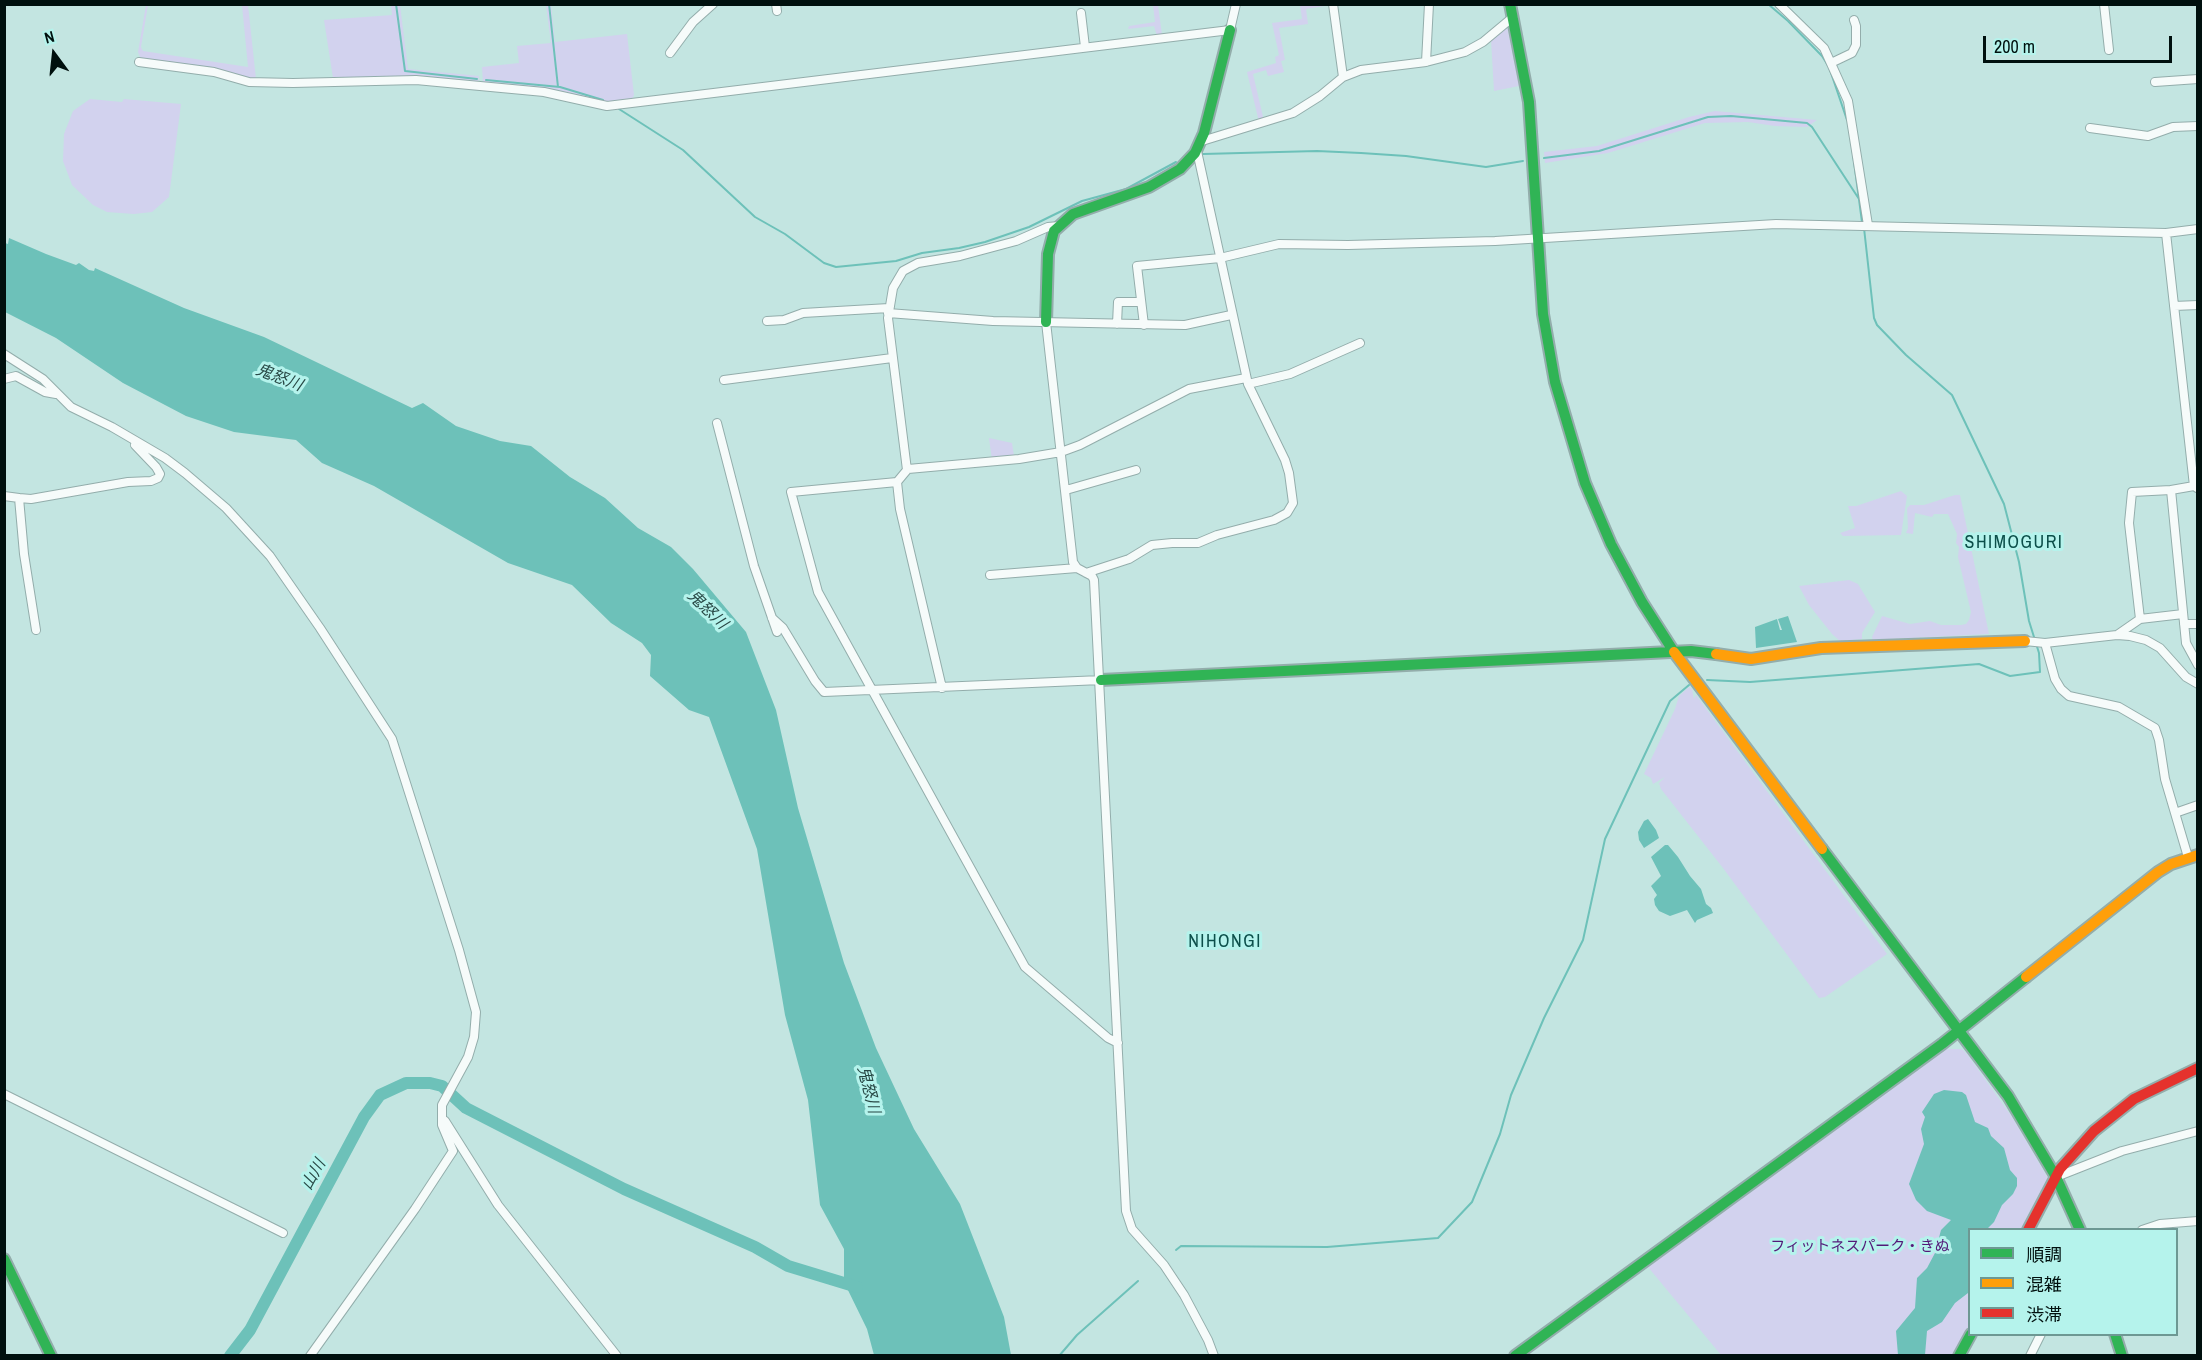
<!DOCTYPE html>
<meta charset="utf-8">
<style>
body{margin:0}
#map{position:relative;width:2202px;height:1360px;overflow:hidden;background:#c3e5e1;font-family:"Archivo Narrow","Noto Sans JP",sans-serif}
canvas{display:block}
.frame{position:absolute;inset:0;border:6px solid #00100e;pointer-events:none}
.legend{position:absolute;left:1968px;top:1228px;width:210px;height:108px;box-sizing:border-box;background:#b5f3ec;border:2px solid #6d9893;margin:0;padding:8px 10px;list-style:none;font-size:18px;color:#00100e}
.legend li{display:flex;align-items:center;gap:12px;height:30px}
.legend b{width:30px;border:2px solid #6d9893}
.north{position:absolute;left:24px;top:24px;width:60px;height:60px;-webkit-text-stroke:4px #b5f3ec;paint-order:stroke;rotate:345deg;font-size:16px;font-weight:700;line-height:24px;text-align:center;color:#00100e}
.north::after{content:'';display:block;margin:auto;width:21px;height:27px;background:#00100e;clip-path:polygon(50% 0,100% 100%,50% 72%,0 100%)}
.scale{position:absolute;left:1983px;top:36px;width:189px;height:27px;box-sizing:border-box;border:3px solid #00100e;border-top:0;padding-left:8px;font-size:18px;line-height:21px;white-space:nowrap;color:#00100e;-webkit-text-stroke:4px #b5f3ec;paint-order:stroke}
</style>
<div id="map">
<canvas width="2202" height="1360"></canvas>
<div class="frame"></div>
<ul class="legend">
<li><b style="height:8px;background:#30b455"></b>順調</li>
<li><b style="height:8px;background:#ff9f0a"></b>混雑</li>
<li><b style="height:8px;background:#e5322d"></b>渋滞</li>
</ul>
<div class="north">N</div>
<div class="scale">200 m</div>
</div>
<script>
const ctx = document.querySelector('canvas').getContext('2d');
ctx.lineJoin = 'round';
function paint(path, color) {
  ctx.fillStyle = color;
  ctx.fill(path, 'evenodd');
}
function poly(rows) {
  const path = new Path2D();
  for (const r of rows) {
    path.moveTo(r[0], r[1]);
    for (let i = 2; i < r.length; i += 2) path.lineTo(r[i], r[i + 1]);
  }
  return path;
}
function trace(path, color, width, dash) {
  ctx.strokeStyle = color;
  ctx.lineWidth = width;
  ctx.lineCap = dash ? 'butt' : 'round';
  ctx.setLineDash(dash || []);
  ctx.stroke(path);
}
function write(font, color, halo, rows, align = 'center') {
  ctx.font = font + ' "Archivo Narrow","Noto Sans JP",sans-serif';
  ctx.lineWidth = 6;
  ctx.setLineDash([]);
  ctx.textBaseline = 'middle';
  ctx.strokeStyle = halo;
  ctx.fillStyle = color;
  for (const [text, x, y, turn = 0] of rows) {
    ctx.save();
    ctx.translate(x, y);
    ctx.rotate((+turn || 0) * Math.PI / 180);
    ctx.textAlign = isNaN(turn) ? turn : align;
    if (halo) ctx.strokeText(text, 0, 0);
    ctx.fillText(text, 0, 0);
    ctx.restore();
  }
}
paint(poly([
 [146,5,148,5,141,47,143,51,248,67,242,5,248,5,256,79,141,59,138,52],
 [391,5,400,5,408,69,479,76,478,83,333,78,324,20,392,15],
 [546,5,551,5,555,42,627,34,634,95,632,99,600,102,483,83,482,67,519,63,517,46,551,43],
 [1153,5,1158,5,1162,35,1157,36,1154,26,1128,29,1129,26,1155,22],
 [1300,5,1331,5,1306,9,1308,24,1279,28,1285,60,1281,61,1284,72,1268,76,1266,70,1253,74,1264,121,1259,122,1247,72,1276,63,1275,57,1279,55,1272,23,1302,19],
 [1507,26,1519,86,1494,91,1491,40],
 [90,99,122,102,124,99,181,104,169,197,152,212,134,214,107,212,93,205,72,185,63,161,64,134,73,111],
 [1715,111,1817,120,1807,127,1775,126,1748,122,1705,123,1608,153,1545,163,1544,152,1597,146,1689,117],
 [989,438,1012,443,1014,456,992,460],
 [1901,491,1907,496,1901,535,1843,536,1840,533,1855,528,1848,506,1856,506],
 [1955,495,1960,495,1989,634,1873,640,1872,637,1882,616,1910,624,1930,621,1941,625,1961,625,1966,624,1969,620,1971,612,1958,557,1959,547,1956,543,1957,534,1948,514,1934,514,1932,517,1915,513,1913,534,1906,533,1908,528,1907,508,1910,505,1924,505],
 [1849,580,1858,584,1875,612,1862,633,1862,639,1840,641,1832,634,1809,605,1799,586],
 [1689,687,1692,689,1694,699,1696,695,1887,954,1825,997,1819,998,1723,868,1661,789,1659,783,1665,777,1653,784,1651,778,1644,774,1675,709,1679,696],
 [1947,1049,1962,1049,1967,1054,2012,1117,2049,1180,2022,1229,1970,1230,1969,1329,1954,1355,1721,1355,1648,1267]
]), '#d2d2ee');
paint(poly([
 [9,238,46,254,76,265,79,263,89,270,94,271,95,268,184,308,264,337,412,408,423,403,456,426,500,441,531,446,570,477,605,498,638,528,671,547,693,569,746,632,776,710,798,808,844,963,876,1048,914,1129,960,1204,1004,1317,1011,1355,874,1355,867,1329,844,1282,844,1249,820,1205,808,1100,785,1015,757,849,709,717,689,710,650,676,651,655,642,643,611,623,572,585,508,563,374,486,322,463,296,440,234,432,186,416,123,383,56,338,5,312,5,243,8,244],
 [1788,616,1797,642,1756,648,1755,627,1777,619,1780,630,1782,630,1778,619],
 [1648,819,1656,830,1659,838,1644,848,1639,840,1638,832,1644,821],
 [1665,845,1668,845,1678,857,1690,876,1701,889,1706,904,1711,908,1713,913,1697,920,1695,923,1687,910,1670,916,1659,911,1655,905,1654,899,1657,895,1651,886,1661,876,1651,857],
 [1944,1090,1962,1092,1966,1095,1975,1122,1988,1128,1991,1136,2004,1148,2010,1170,2017,1178,2017,1186,2013,1194,2002,1205,1994,1222,1988,1228,1970,1230,1968,1293,1955,1303,1942,1322,1927,1331,1925,1355,1898,1355,1896,1331,1915,1308,1917,1278,1927,1268,1935,1253,1941,1230,1951,1220,1927,1211,1916,1200,1909,1184,1924,1144,1921,1129,1925,1117,1922,1112,1934,1094]
]), '#6dc1b9');
trace(poly([
 [396,4,405,71,477,79],
 [549,4,558,87],
 [1768,4,1788,21,1822,56,1829,67,1847,120],
 [486,80,560,87,603,100],
 [619,109,683,150,755,217,785,234,824,263,836,267,896,261,922,253,959,248,985,242,1029,227,1082,201,1126,189,1176,162],
 [1852,146,1862,222],
 [1203,154,1317,151,1361,153,1406,156,1486,167,1523,161],
 [1544,158,1599,151,1708,117,1731,116,1807,123,1812,127,1859,199],
 [1707,680,1750,682,1979,664,2010,676,2040,672,2039,653,2029,621,2019,562,2004,504,1952,395,1906,355,1877,325,1874,318,1864,228],
 [1176,1250,1181,1246,1327,1247,1438,1238,1472,1202,1500,1134,1511,1095,1544,1018,1583,940,1605,839,1670,701,1689,685],
 [1059,1356,1077,1335,1138,1281]
]), '#6dc1b9', 2);
trace(poly([
 [230,1356,250,1330,364,1117,380,1095,406,1083,430,1083,442,1086,466,1108,624,1189,755,1247,788,1266,857,1287]
]), '#6dc1b9', 12);
const street = poly([
 [776,4,777,11],
 [1333,4,1343,77],
 [1779,4,1824,48,1848,101,1868,225],
 [2104,4,2109,50],
 [1081,13,1085,47],
 [670,53,693,22,713,4],
 [139,62,214,72,249,82,293,83,416,80,544,92,607,106,1230,30,1236,4],
 [1426,62,1429,4],
 [1831,63,1852,53,1856,45,1856,26,1854,20],
 [2155,82,2198,79],
 [2090,128,2148,136,2173,127,2198,126],
 [1202,141,1293,113,1320,96,1343,77,1361,70,1426,62,1465,52,1483,42,1513,17],
 [1059,226,1048,227,1016,241,960,256,918,263,903,271,893,288,888,318,907,470,897,482,791,492,818,592,1025,967,1108,1038,1118,1043],
 [2166,233,2194,486],
 [2174,306,2198,305],
 [888,313,993,321,1185,325,1231,315],
 [767,321,784,320,803,313,889,308],
 [1046,322,1073,562,1077,568,1092,576,1094,580,1126,1211,1132,1229,1164,1265,1184,1295,1208,1340,1214,1356],
 [1117,324,1118,302,1141,302],
 [1144,325,1137,266,1220,258,1279,244,1348,245,1495,241,1776,224,2166,233,2198,229],
 [4,354,43,379,71,407,112,427,165,458,185,473,226,508,270,556,320,628,392,739,459,950,476,1012,474,1037,468,1057,442,1105,442,1125,453,1151,415,1209,310,1356],
 [4,379,16,376,45,392,56,394],
 [724,380,892,358],
 [1248,384,1290,374,1360,343],
 [717,423,754,566,777,632],
 [908,469,1019,459,1061,452,1080,445,1189,389,1246,378],
 [897,482,900,509,942,688],
 [2197,488,2194,486,2171,490,2186,643,2198,665],
 [1066,490,1136,470],
 [4,496,19,498],
 [1086,573,1129,559,1152,545,1172,543,1198,543,1217,535,1274,520,1287,513,1293,503,1289,473,1285,460,1248,384,1197,151],
 [990,575,1077,568],
 [772,618,783,628,815,681,824,692,1101,680],
 [2140,619,2129,523,2132,492,2171,490],
 [2184,624,2198,624],
 [36,630,24,554,19,498,31,499,128,482,151,481,158,478,160,474,156,467,135,445],
 [2117,635,2140,619,2183,614],
 [2025,641,2045,643,2117,635,2130,636,2146,640,2160,648,2186,677,2198,684],
 [2045,643,2055,679,2061,689,2069,696,2119,707,2155,728,2159,740,2165,779,2188,857],
 [2175,813,2198,805],
 [4,1094,283,1233],
 [445,1121,498,1205,617,1356],
 [2056,1177,2122,1151,2198,1131],
 [2142,1230,2160,1224,2198,1221],
 [2030,1356,2041,1334]
]);
const fast = poly([
 [1510,4,1529,102,1543,314,1555,382,1585,483,1611,544,1642,602,1674,652],
 [1046,322,1048,254,1054,231,1073,214,1149,187,1180,169,1195,153,1204,133,1230,30],
 [1101,680,1691,651,1716,654],
 [1822,849,2008,1096,2056,1177,2080,1230],
 [4,1259,51,1356],
 [2115,1334,2122,1356],
 [1515,1356,1942,1044,2026,977],
 [1959,1356,1971,1334]
]);
const slow = poly([
 [1674,652,1822,849],
 [1716,654,1751,659,1821,648,2025,641],
 [2026,977,2158,872,2171,864,2198,855]
]);
const jam = poly([
 [2028,1230,2060,1169,2094,1131,2134,1099,2198,1068]
]);
trace(street, '#93adab', 10);
trace(fast, '#93adab', 14);
trace(slow, '#93adab', 14);
trace(jam, '#93adab', 14);
trace(street, '#f6fbfa', 8);
trace(fast, '#30b455', 10);
trace(slow, '#ff9f0a', 10);
trace(jam, '#e5322d', 10);
write('15px', '#531978', '#b5f3ec', [
 ["フィットネスパーク・きぬ",1860,1247]
]);
write('italic 16px', '#284845', '#b5f3ec', [
 ["鬼怒川",279,378,21],
 ["鬼怒川",707,610,44],
 ["鬼怒川",868,1090,76],
 ["山川",314,1175,-61]
]);
ctx.letterSpacing = '1.5px';
write('18px', '#0c4f4a', '#b5f3ec', [
 ["SHIMOGURI",2014,543],
 ["NIHONGI",1225,942]
]);
ctx.letterSpacing = '0px';
</script>
